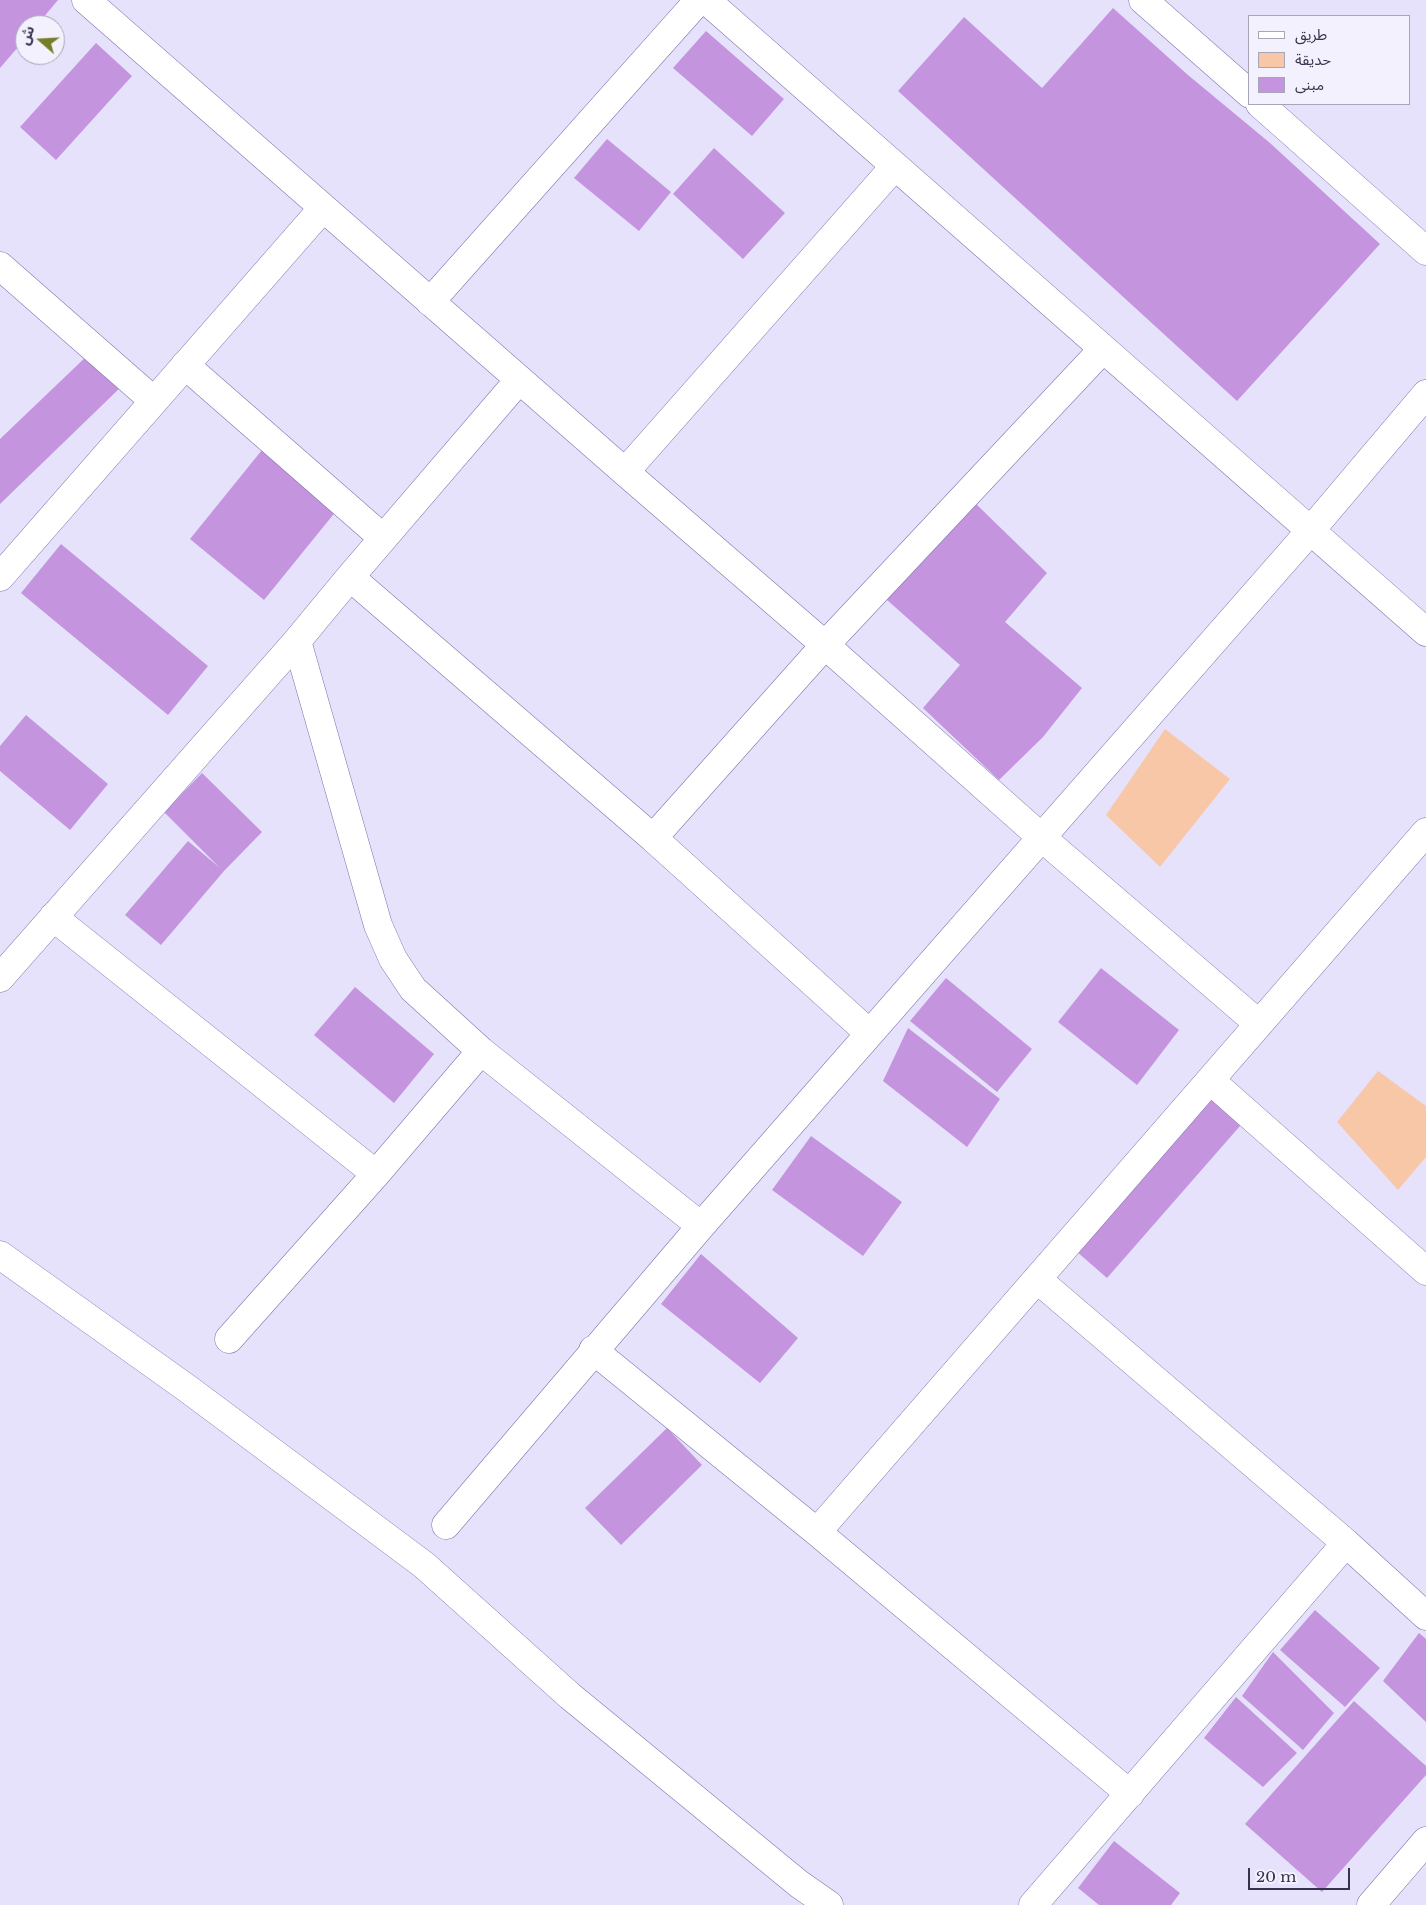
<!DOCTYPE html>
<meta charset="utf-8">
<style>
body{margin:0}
#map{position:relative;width:1426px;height:1905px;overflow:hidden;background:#e6e2fb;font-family:"Libre Baskerville","Noto Sans Arabic",serif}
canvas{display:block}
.legend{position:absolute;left:1248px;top:15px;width:162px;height:90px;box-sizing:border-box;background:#f3f1fe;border:1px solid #a8a5b7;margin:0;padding:6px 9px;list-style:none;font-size:15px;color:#38334c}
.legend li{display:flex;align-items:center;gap:10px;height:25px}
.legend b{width:25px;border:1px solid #a8a5b7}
.north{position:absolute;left:15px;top:15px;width:50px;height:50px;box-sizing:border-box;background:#f3f1fe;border:1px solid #a8a5b7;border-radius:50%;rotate:289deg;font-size:14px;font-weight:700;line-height:20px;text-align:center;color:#38334c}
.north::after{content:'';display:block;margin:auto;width:18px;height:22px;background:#767c27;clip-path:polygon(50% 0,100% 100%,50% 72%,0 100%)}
.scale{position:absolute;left:1248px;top:1868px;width:102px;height:22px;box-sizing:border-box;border:2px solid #38334c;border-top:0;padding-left:6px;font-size:15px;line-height:18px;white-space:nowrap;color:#38334c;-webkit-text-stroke:4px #f3f1fe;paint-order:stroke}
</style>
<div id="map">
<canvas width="1426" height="1905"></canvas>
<ul class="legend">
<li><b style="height:6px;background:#fff"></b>طريق</li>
<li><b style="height:14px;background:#f8c7a8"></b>حديقة</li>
<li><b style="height:14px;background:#c594df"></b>مبنى</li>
</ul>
<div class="north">ش</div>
<div class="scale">20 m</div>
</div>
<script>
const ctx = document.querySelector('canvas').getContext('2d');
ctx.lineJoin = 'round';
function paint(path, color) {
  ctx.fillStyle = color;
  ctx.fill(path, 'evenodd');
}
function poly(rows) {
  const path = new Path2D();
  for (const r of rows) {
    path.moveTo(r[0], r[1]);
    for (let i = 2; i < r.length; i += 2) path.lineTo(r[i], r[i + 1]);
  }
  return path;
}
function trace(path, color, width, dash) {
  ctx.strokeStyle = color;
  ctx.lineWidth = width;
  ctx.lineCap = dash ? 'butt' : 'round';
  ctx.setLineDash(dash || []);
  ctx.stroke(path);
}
paint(poly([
 [1165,729,1230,779,1160,867,1106,815],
 [1378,1071,1426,1106,1426,1157,1398,1190,1337,1122]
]), '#f8c7a8');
paint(poly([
 [0,0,58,0,37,25,25,25,25,39,0,68],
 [1113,8,1188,75,1270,143,1380,244,1237,401,898,91,964,17,1042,88],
 [706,31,784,99,752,136,673,68],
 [96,43,132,76,56,160,20,127],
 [607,139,671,192,639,231,574,178],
 [714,148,785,213,743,259,673,194],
 [90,353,122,386,0,504,0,439],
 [262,450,337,510,264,600,190,539],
 [974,502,1047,573,1005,622,1082,688,1043,737,999,780,923,708,960,665,886,599],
 [61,544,208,666,168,715,21,593],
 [26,715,108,784,70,830,0,771,0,746],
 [202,773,262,832,224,871,161,945,125,915,188,841,220,868,164,812],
 [1101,968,1179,1030,1137,1085,1058,1022],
 [946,978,1032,1049,997,1092,910,1021],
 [355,987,434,1054,394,1103,314,1035],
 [908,1028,1000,1099,967,1147,883,1081],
 [1215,1091,1247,1118,1107,1278,1076,1251],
 [811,1136,902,1202,863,1256,772,1190],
 [701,1254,798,1338,760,1383,661,1304],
 [667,1428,702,1465,621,1545,585,1508],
 [1315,1610,1380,1668,1345,1707,1280,1650],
 [1419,1633,1426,1639,1426,1722,1383,1681],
 [1273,1652,1334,1713,1303,1750,1242,1696],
 [1236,1697,1297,1753,1263,1787,1204,1738],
 [1354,1701,1426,1766,1426,1775,1322,1892,1245,1824],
 [1114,1841,1180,1893,1171,1905,1099,1905,1078,1888]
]), '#c594df');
const minor = poly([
 [86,0,625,472,825,645,1041,837,1259,1024],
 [706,0,1426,632],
 [1143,0,1250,94],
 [1260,104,1426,251],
 [0,266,154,401],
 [430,302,699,0],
 [185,365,383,538],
 [625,472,895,166],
 [0,577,323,208],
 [350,577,653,838,869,1033],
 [297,641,378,925,393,959,413,989,481,1051,701,1226],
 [653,838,825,645,1103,349],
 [53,917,376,1174],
 [0,978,297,641,350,577,519,380],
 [1210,1080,1426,1271],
 [0,1255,188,1389,424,1565,570,1696,799,1884,829,1905],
 [1037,1279,1346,1543,1426,1616],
 [229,1339,376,1174,481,1051],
 [593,1350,817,1532,1130,1794],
 [446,1525,701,1226,1311,530,1426,394],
 [817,1532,1426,832],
 [1033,1905,1346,1543],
 [1371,1905,1426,1841]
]);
trace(minor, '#8074ae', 29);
trace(minor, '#fff', 28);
</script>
